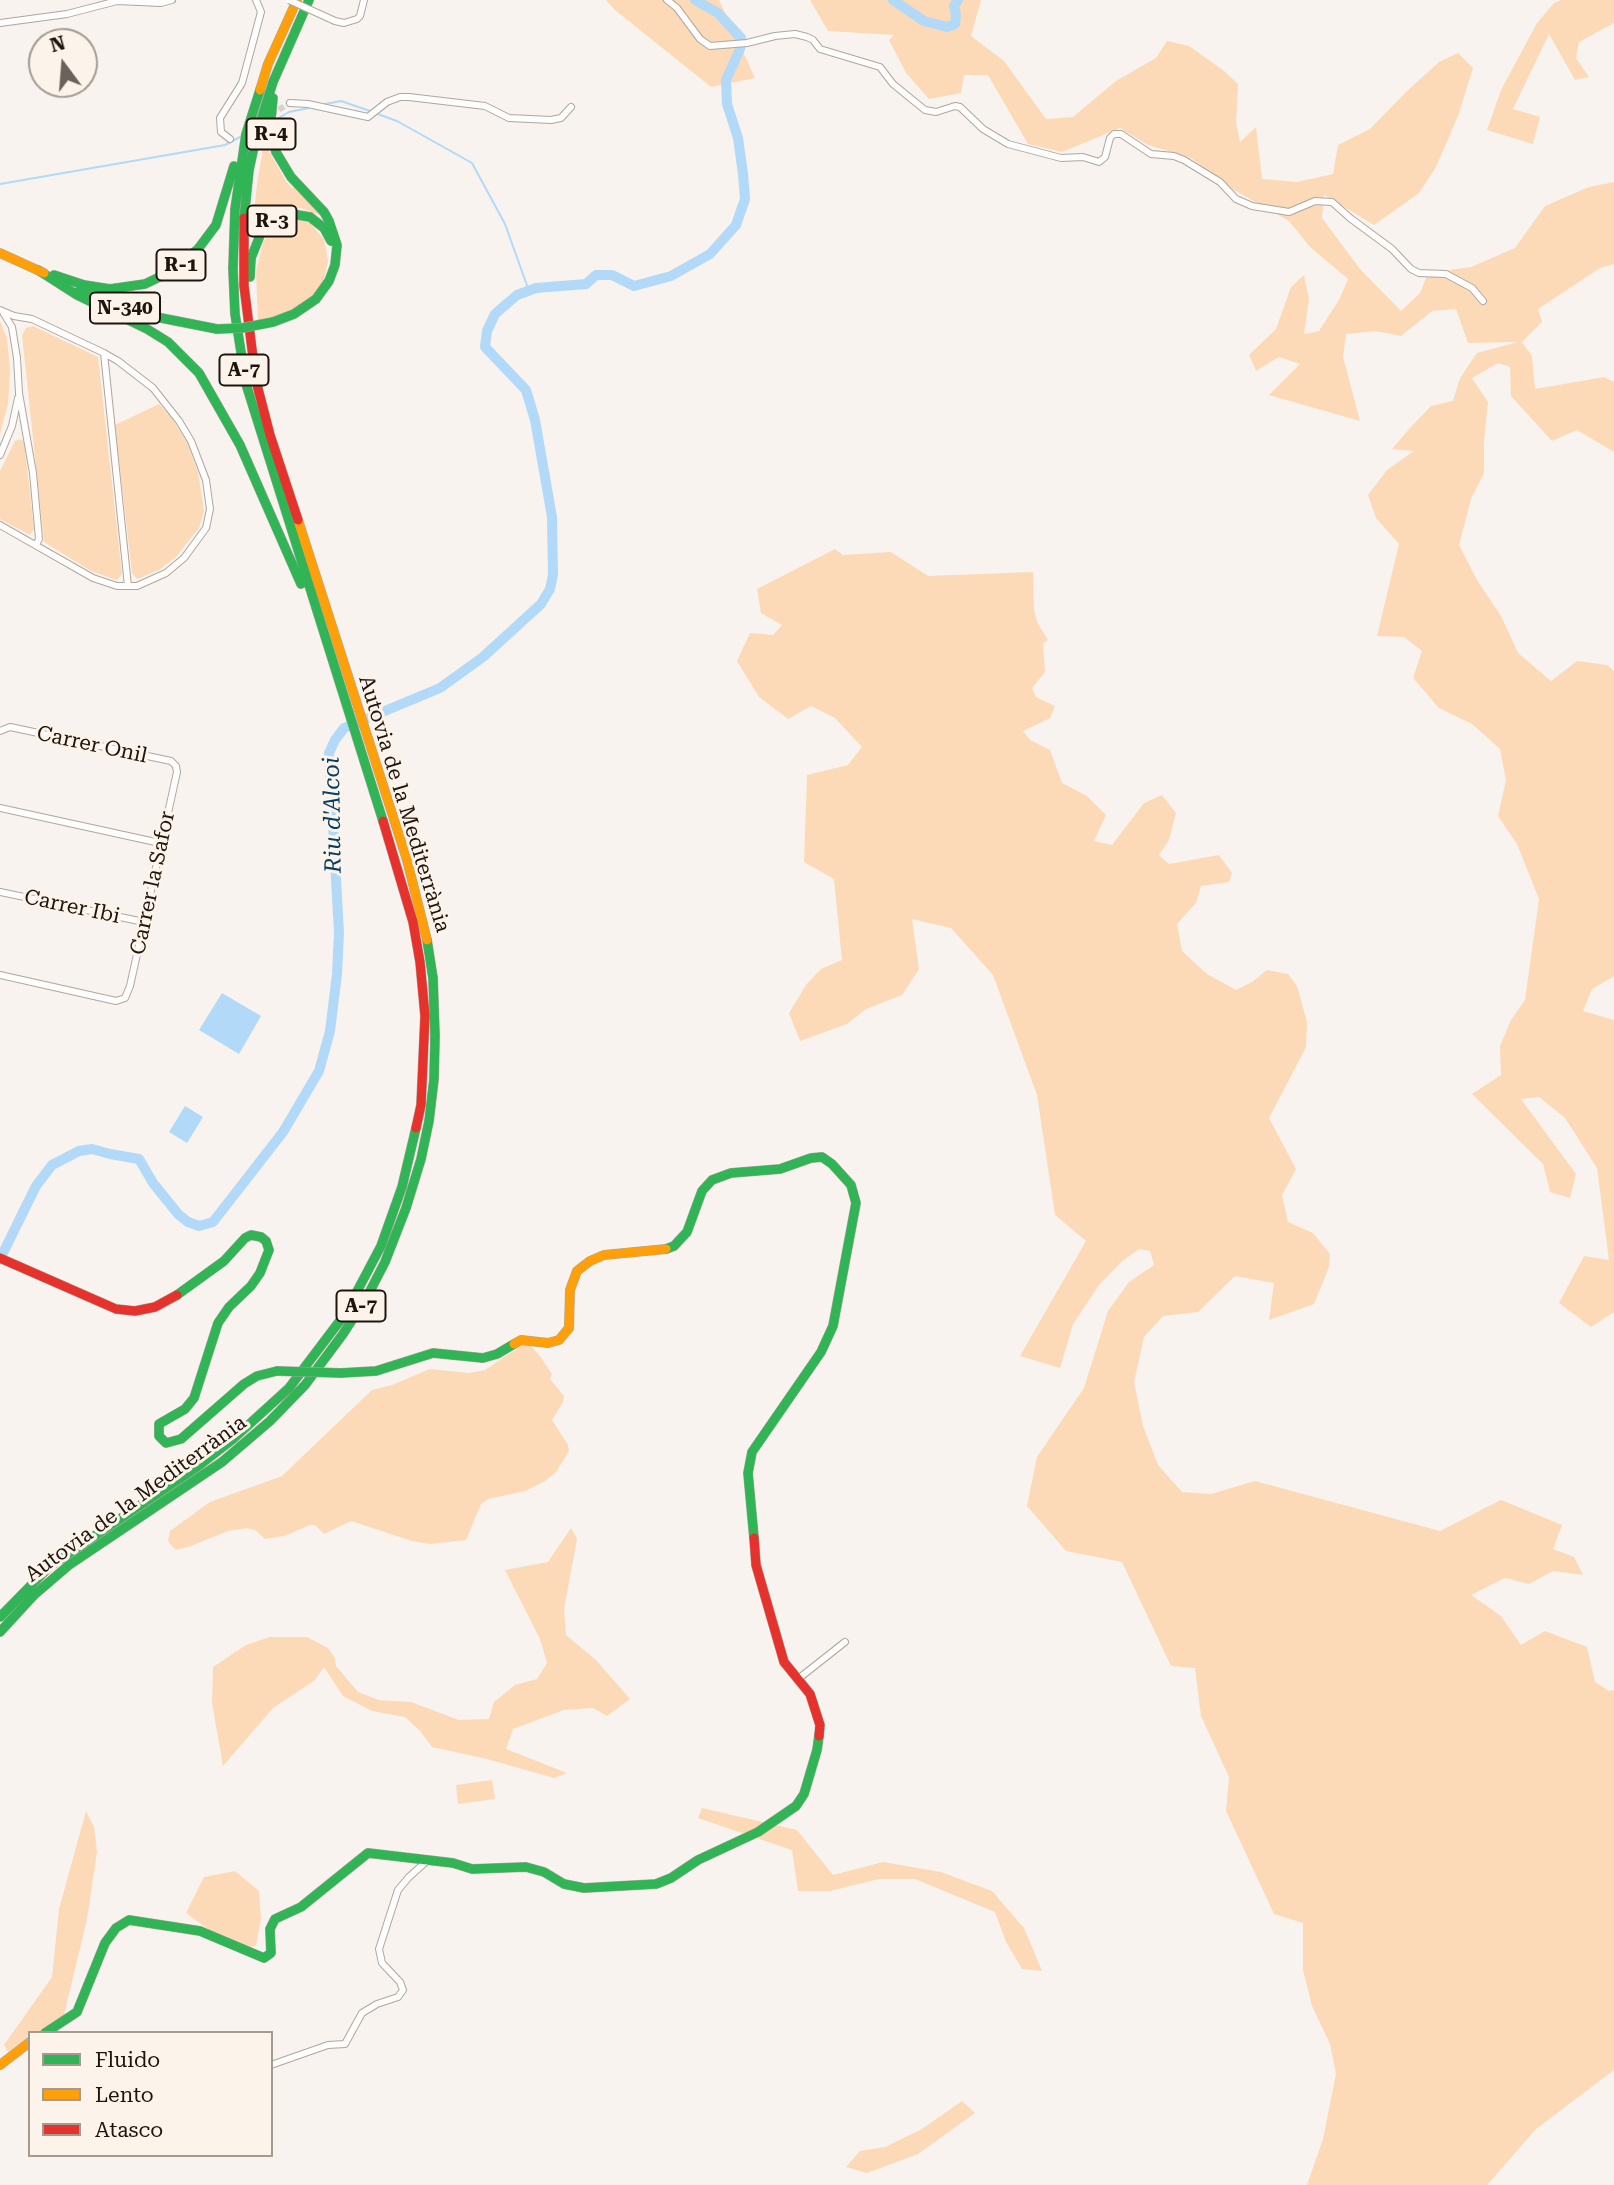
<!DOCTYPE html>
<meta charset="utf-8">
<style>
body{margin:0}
#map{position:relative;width:1614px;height:2185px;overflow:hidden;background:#f8f3ee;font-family:"Roboto Serif",serif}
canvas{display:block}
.legend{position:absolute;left:28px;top:2031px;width:245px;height:126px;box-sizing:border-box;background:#fcf3ea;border:2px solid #a39b92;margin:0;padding:9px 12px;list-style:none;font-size:21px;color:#1e160e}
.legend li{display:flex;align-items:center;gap:14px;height:35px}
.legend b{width:35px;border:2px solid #a39b92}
.north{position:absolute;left:28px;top:28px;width:70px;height:70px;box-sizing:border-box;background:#fcf3ea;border:2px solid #a39b92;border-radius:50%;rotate:344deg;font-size:19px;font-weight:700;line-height:28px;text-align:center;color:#1e160e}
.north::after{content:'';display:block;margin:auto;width:24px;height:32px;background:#6a635c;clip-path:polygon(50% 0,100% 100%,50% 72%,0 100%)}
</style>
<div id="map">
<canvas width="1614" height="2185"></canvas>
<ul class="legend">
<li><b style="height:9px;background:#30b455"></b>Fluido</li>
<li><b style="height:9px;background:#ff9f0a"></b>Lento</li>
<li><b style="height:9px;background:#e5322d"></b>Atasco</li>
</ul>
<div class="north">N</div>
</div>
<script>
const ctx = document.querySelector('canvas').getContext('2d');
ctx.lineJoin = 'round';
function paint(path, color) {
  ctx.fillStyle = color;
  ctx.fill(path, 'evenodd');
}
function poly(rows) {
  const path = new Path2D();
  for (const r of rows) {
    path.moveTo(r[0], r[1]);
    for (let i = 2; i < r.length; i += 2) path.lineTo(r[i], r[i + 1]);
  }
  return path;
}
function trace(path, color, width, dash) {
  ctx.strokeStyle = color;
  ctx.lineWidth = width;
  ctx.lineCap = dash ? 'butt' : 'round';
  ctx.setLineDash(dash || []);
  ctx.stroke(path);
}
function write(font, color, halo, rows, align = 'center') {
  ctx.font = font + ' "Roboto Serif",serif';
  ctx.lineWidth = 6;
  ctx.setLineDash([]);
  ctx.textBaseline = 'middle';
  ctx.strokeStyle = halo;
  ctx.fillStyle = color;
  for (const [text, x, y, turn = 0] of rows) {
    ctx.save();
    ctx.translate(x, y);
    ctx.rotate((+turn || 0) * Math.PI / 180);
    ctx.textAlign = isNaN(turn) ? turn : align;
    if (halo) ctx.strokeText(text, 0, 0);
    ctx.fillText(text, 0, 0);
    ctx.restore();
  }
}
paint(poly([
 [606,0,719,0,755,78,711,87,615,10],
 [810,0,981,0,971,36,1004,61,1046,119,1073,117,1116,81,1156,58,1167,41,1189,46,1223,70,1238,84,1236,122,1240,142,1256,127,1262,179,1297,182,1333,174,1338,145,1370,129,1405,93,1439,62,1458,53,1473,68,1458,116,1436,167,1419,193,1374,225,1324,195,1322,218,1360,269,1401,311,1420,293,1428,273,1471,267,1515,248,1545,206,1589,187,1614,182,1614,264,1600,268,1538,309,1542,322,1522,342,1532,356,1535,389,1604,377,1614,382,1614,452,1577,430,1552,441,1511,396,1510,367,1498,363,1472,378,1488,402,1484,441,1484,473,1471,499,1459,545,1477,580,1501,616,1518,653,1551,681,1577,661,1607,665,1614,671,1614,976,1592,989,1583,1011,1614,1020,1614,1312,1591,1327,1559,1303,1584,1256,1609,1260,1597,1168,1565,1118,1539,1097,1521,1099,1576,1174,1570,1198,1550,1192,1543,1164,1472,1094,1501,1075,1500,1046,1511,1020,1525,1000,1539,899,1517,844,1498,816,1506,780,1500,749,1472,724,1439,708,1413,678,1422,651,1404,637,1377,636,1399,544,1376,518,1368,495,1387,470,1414,451,1392,449,1409,429,1431,406,1453,401,1460,378,1477,353,1518,342,1468,343,1456,309,1432,311,1401,336,1376,331,1346,334,1343,357,1360,421,1269,395,1300,364,1279,357,1256,371,1249,355,1276,329,1291,287,1304,275,1309,299,1304,334,1319,331,1340,298,1348,279,1310,247,1289,221,1234,190,1191,158,1148,145,1120,128,1062,152,1028,144,988,75,964,75,961,93,929,99,906,73,889,40,894,35,828,31],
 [1561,0,1614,0,1614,23,1579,42,1576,58,1589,77,1575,80,1549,34,1513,109,1540,117,1533,144,1487,130,1501,90,1537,23,1554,3],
 [264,142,286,181,292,188,296,187,321,216,301,208,283,209,265,217,252,234,257,184],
 [300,220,310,223,324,239,328,261,324,280,309,301,281,316,258,321,256,272,263,242,276,225,285,221],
 [0,321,7,338,10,370,8,404,0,434],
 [33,326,98,357,122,574,117,580,91,571,44,542,22,335,26,328],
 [159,404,171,417,187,442,198,472,204,511,199,528,176,557,159,570,137,579,132,573,115,425],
 [20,439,24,442,34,529,30,535,0,519,0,471,15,441],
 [835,549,843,555,891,552,928,576,1033,572,1034,610,1037,622,1048,640,1043,643,1045,672,1032,688,1036,697,1055,706,1050,718,1023,731,1030,740,1050,750,1062,783,1087,796,1106,815,1094,841,1112,845,1144,803,1162,795,1176,813,1169,840,1159,855,1169,864,1219,855,1232,873,1229,882,1201,886,1196,903,1177,924,1182,951,1207,974,1236,990,1252,982,1267,970,1288,974,1297,986,1307,1022,1306,1047,1269,1118,1296,1169,1282,1195,1288,1222,1313,1233,1330,1254,1329,1267,1314,1304,1269,1320,1274,1283,1235,1276,1198,1312,1163,1316,1144,1337,1134,1382,1143,1426,1158,1465,1182,1492,1211,1494,1255,1481,1440,1531,1501,1500,1562,1525,1553,1549,1574,1557,1583,1575,1553,1571,1529,1584,1505,1578,1471,1595,1501,1616,1521,1645,1545,1631,1587,1647,1595,1682,1609,1691,1614,1690,1614,2070,1536,2129,1487,2185,1307,2185,1323,2139,1336,2074,1330,2044,1312,2006,1303,1970,1303,1923,1274,1914,1226,1811,1229,1777,1201,1716,1195,1668,1171,1666,1122,1562,1066,1551,1027,1506,1037,1457,1084,1388,1108,1311,1129,1282,1154,1265,1150,1251,1139,1249,1121,1262,1099,1285,1073,1324,1060,1368,1020,1356,1086,1241,1055,1215,1037,1095,993,975,951,928,912,919,919,969,902,995,866,1009,847,1024,800,1041,789,1013,806,985,821,969,842,960,834,879,804,862,807,775,848,765,862,747,835,718,811,706,788,719,759,697,737,661,750,633,773,635,782,625,761,613,757,589],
 [523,1345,530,1345,540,1356,552,1374,550,1379,564,1396,563,1402,552,1420,568,1445,569,1451,556,1472,545,1481,525,1491,488,1499,481,1504,466,1540,430,1544,412,1541,351,1521,324,1534,315,1525,310,1525,284,1536,265,1539,255,1530,247,1528,228,1531,188,1547,176,1550,170,1544,168,1540,170,1531,210,1502,282,1476,372,1390,392,1385,430,1369,469,1373,485,1370],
 [571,1528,577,1539,564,1609,566,1635,596,1660,630,1699,607,1716,593,1708,564,1710,513,1729,506,1749,567,1773,554,1778,487,1759,432,1747,420,1731,405,1717,372,1711,343,1696,324,1667,315,1680,273,1708,223,1766,212,1703,213,1667,246,1645,270,1637,307,1637,328,1648,335,1658,336,1666,358,1692,379,1700,411,1702,459,1720,489,1719,494,1702,515,1685,537,1679,547,1663,540,1639,505,1570,548,1562],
 [492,1780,495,1799,458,1804,456,1785],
 [702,1808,797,1830,833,1875,883,1862,941,1872,992,1891,1024,1928,1042,1971,1022,1969,1006,1942,995,1912,915,1879,879,1879,830,1891,798,1891,792,1850,698,1818],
 [86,1811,94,1827,97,1852,87,1919,64,2015,37,2033,30,2033,30,2038,8,2052,4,2045,52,1977,59,1909],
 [235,1871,259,1891,261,1919,256,1945,239,1952,186,1913,204,1877],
 [962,2101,975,2113,918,2154,867,2173,846,2167,860,2151,885,2147,922,2129]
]), '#fcdab7');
paint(poly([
 [222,993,261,1016,239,1054,199,1030],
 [185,1106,203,1117,187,1143,169,1132]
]), '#b3d9f8');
trace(poly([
 [325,104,341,101,370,111],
 [375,113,397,121,472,163,505,224,529,291],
 [275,120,289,112,309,108],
 [0,184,225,145,242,136]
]), '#b3d9f8', 2);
trace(poly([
 [893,0,924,21,947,27,955,24,956,15,954,6,958,0],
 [0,1259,36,1186,52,1165,79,1151,92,1149,110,1154,139,1159,153,1183,178,1214,188,1222,199,1226,213,1222,283,1132,319,1071,330,1031,337,974,339,933,329,753,335,740,344,728,440,688,483,657,541,604,550,589,553,575,552,517,535,420,526,390,485,347,487,331,495,314,517,295,536,288,586,284,596,275,612,275,634,286,671,276,710,254,736,225,745,199,743,174,738,138,727,104,726,80,740,49,741,38,718,13,695,0]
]), '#b3d9f8', 10);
trace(poly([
 [271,114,290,103]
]), '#d7d2cc', 6, [6, 3]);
const street = poly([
 [667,0,677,8,700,39,710,46,747,43,775,36,795,34,807,37,813,40,820,49,880,67,893,84,925,110,936,112,955,106,960,107,983,129,1008,144,1061,158,1083,157,1099,162,1105,157,1110,138,1114,134,1121,134,1151,154,1174,156,1184,160,1220,182,1236,199,1252,206,1289,212,1315,201,1332,202,1350,218,1392,249,1411,269,1419,273,1446,274,1472,288,1483,301],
 [335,21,344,23,357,19,360,16,364,0],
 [0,23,67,14,117,1,161,3,172,0],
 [290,103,308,104,368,117,387,102,400,97,409,97,485,106,509,118,551,120,561,118,571,107],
 [230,139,221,132,220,118,242,83,261,12,256,0],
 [0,310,14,316,32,319,104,353,118,361,153,388,179,421,191,441,206,480,210,509,206,528,184,558,166,573,137,586,117,586,93,578,0,525],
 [4,314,12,327,17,358,19,393,33,473,39,539,36,545],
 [104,353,128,586],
 [0,455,12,426,18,398],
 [0,731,10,727,171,761,176,766,177,772,130,986,125,998,116,1001,0,975],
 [0,808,160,843],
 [0,892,144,922],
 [798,1679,845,1642],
 [271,2065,328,2045,345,2044,362,2013,377,2004,398,1997,403,1990,400,1982,382,1963,379,1949,398,1890,409,1877,428,1860]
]);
const fast = poly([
 [260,90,246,134,235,209,233,269,235,314,246,384,383,821],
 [273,98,270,128,276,152,291,177,324,212,329,221,337,245,335,265],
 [244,218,249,170,257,133,273,82,309,0],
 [38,270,77,295,147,329,168,342,199,373,240,445,301,584],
 [54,275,84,285,110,289,145,284,172,271,198,249,216,225,234,166],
 [250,277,251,258,261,233,265,226,281,217,292,214,310,217,324,228,331,241],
 [79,291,141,314,217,329],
 [273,322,294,314,316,299,329,281,335,265],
 [666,1249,674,1246,687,1232,702,1191,712,1180,731,1173,780,1169,811,1158,822,1157,832,1164,851,1185,856,1203,833,1326,821,1352,752,1452,748,1473,754,1538],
 [177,1295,224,1261,245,1238,251,1235,261,1237,266,1241,269,1250,260,1273,251,1286,229,1307,218,1323,194,1398,185,1409,159,1424,159,1436,166,1443,181,1439,244,1384,257,1376,277,1371],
 [341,1373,376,1371,433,1353,483,1358,497,1354,514,1344],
 [0,1617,50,1566,197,1467,233,1439,289,1388,345,1314,381,1246,402,1187,416,1128],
 [0,1632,34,1595,69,1565,222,1462,270,1421,305,1385,343,1334,368,1295,385,1262,406,1208,421,1159,429,1121,434,1079,435,1036,433,978,427,940],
 [45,2033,77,2012,105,1943,116,1928,129,1920,200,1931,264,1958,271,1953,270,1929,275,1919,301,1907,368,1853,453,1863,472,1869,526,1867,544,1872,564,1884,584,1888,656,1884,671,1878,698,1860,758,1832,796,1806,804,1794,817,1750,819,1736]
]);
const slow = poly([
 [260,90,268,64,297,0],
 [0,253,44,273],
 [298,520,407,860,427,940],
 [514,1344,521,1340,548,1343,559,1340,569,1328,570,1290,577,1271,590,1261,604,1255,666,1249],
 [0,2065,30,2042]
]);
const jam = poly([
 [244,218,244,286,256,381,270,435,298,520],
 [383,821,413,922,420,962,425,1016,421,1105,416,1128],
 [0,1258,116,1309,135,1311,155,1307,177,1295],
 [754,1538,756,1565,784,1662,810,1694,820,1725,819,1736]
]);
trace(street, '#ada7a0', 8);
trace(fast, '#ada7a0', 10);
trace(slow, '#ada7a0', 10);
trace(jam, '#ada7a0', 10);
trace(street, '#fefdfc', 6);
trace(fast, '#30b455', 9);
trace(slow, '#ff9f0a', 9);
trace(jam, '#e5322d', 9);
const streetBridge = poly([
 [289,0,335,21]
]);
const fastBridge = poly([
 [217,329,242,328,273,322],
 [277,1371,341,1373]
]);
trace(streetBridge, '#ada7a0', 8, []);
trace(fastBridge, '#ada7a0', 10, []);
trace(streetBridge, '#fefdfc', 6);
trace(fastBridge, '#30b455', 9);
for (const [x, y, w] of [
 [271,134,49],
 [272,221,49],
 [181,265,49],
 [125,308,70],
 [244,370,49],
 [361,1306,49]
]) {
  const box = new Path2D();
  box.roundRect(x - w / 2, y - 15.5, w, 31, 5);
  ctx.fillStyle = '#fcf3ea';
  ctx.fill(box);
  trace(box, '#1e160e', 2);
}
write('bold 19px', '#1e160e', null, [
 ["R-4",271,134],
 ["R-3",272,221],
 ["R-1",181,265],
 ["N-340",125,308],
 ["A-7",244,370],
 ["A-7",361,1306]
]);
write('21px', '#1e160e', '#fcf3ea', [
 ["Carrer Onil",92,745,12],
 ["Autovia de la Mediterrània",404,804,73],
 ["Carrer la Safor",153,883,-78],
 ["Carrer Ibi",72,907,12],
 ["Autovia de la Mediterrània",136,1499,-36]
]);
write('italic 23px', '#053f64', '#fcf3ea', [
 ["Riu d'Alcoi",333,815,-91]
]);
</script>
